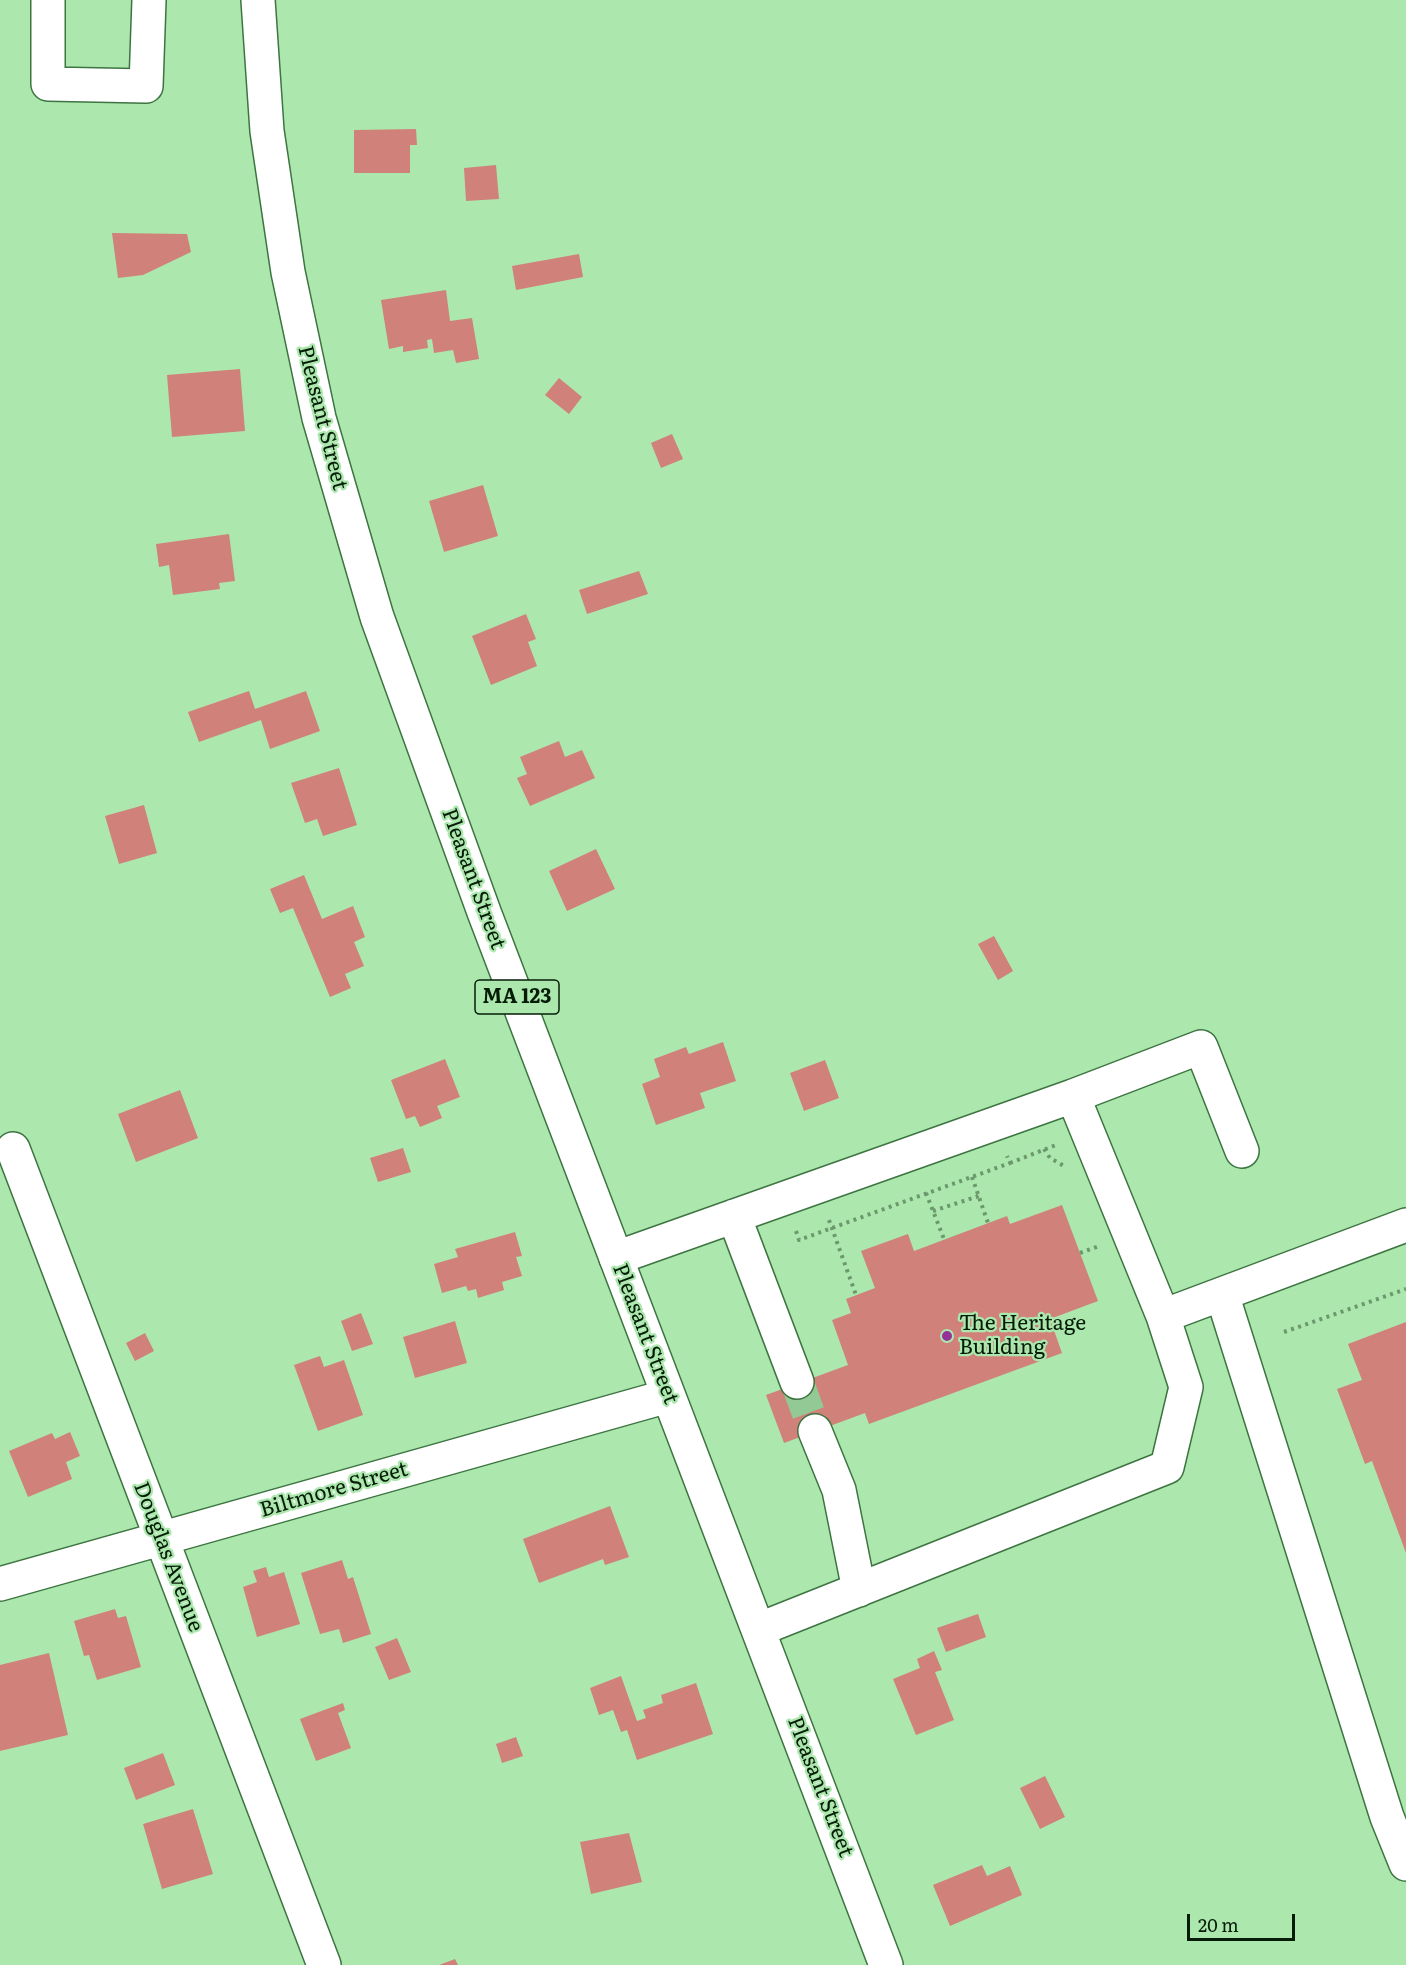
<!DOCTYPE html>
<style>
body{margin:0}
#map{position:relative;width:1406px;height:1965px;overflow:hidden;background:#ace8ae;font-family:Literata,serif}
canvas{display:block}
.scale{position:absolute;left:1187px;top:1914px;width:108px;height:27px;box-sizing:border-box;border:3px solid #061c08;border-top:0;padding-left:8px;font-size:18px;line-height:21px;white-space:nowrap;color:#061c08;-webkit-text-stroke:4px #ace8ae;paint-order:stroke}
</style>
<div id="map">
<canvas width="1406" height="1965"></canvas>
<div class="scale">20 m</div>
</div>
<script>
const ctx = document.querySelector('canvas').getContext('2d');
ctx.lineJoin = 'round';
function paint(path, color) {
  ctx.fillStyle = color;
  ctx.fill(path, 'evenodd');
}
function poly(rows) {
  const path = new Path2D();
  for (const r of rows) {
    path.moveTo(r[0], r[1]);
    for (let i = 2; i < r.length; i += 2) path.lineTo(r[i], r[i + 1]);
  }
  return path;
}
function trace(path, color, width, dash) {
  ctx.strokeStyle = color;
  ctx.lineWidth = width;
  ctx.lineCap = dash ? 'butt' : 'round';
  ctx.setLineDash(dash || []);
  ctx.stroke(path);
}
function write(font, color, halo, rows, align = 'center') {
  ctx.font = font + ' Literata,serif';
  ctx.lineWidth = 4.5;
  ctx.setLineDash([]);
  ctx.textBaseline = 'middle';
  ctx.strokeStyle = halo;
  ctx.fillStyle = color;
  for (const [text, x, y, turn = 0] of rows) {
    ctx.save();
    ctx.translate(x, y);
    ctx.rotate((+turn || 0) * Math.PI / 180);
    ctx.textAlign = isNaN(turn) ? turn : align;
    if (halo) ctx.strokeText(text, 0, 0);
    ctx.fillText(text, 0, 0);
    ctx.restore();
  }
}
paint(poly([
 [416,129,417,145,410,145,410,173,354,173,354,130],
 [496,165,499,199,466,201,464,168],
 [112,233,187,234,191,252,143,275,118,278],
 [579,254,583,277,516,290,512,266],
 [446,290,450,321,472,318,479,359,456,363,453,350,434,353,432,339,427,340,428,348,403,352,403,346,389,349,381,300],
 [240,369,245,431,172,437,167,375],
 [559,378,582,397,569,414,545,395],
 [672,434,683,459,661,468,651,443],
 [483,485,498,536,444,552,429,501],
 [229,534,235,581,219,583,220,589,173,595,169,565,159,567,156,544],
 [639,571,648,594,587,614,579,590],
 [526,614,536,639,528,642,537,666,491,685,472,636],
 [249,691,255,709,306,691,320,731,270,749,261,720,199,742,188,712],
 [559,741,565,757,582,750,595,778,530,806,517,778,527,774,520,757],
 [339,768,357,825,323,836,317,819,305,823,291,783],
 [144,805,157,853,119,864,105,816],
 [596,849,615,889,567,911,549,871],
 [304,875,322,919,353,906,365,937,354,942,364,966,345,974,351,988,330,997,293,908,280,913,270,889],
 [994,936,1013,971,998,980,978,944],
 [723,1042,736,1081,700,1093,705,1108,656,1125,642,1084,660,1077,654,1059,686,1047,689,1054],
 [445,1059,460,1097,437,1106,442,1118,420,1127,415,1116,406,1119,391,1080],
 [825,1060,839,1098,804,1111,790,1073],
 [180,1090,198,1138,136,1162,118,1114],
 [403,1148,411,1172,378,1182,370,1158],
 [1062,1205,1098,1301,1050,1319,1062,1353,869,1424,865,1413,784,1443,766,1395,848,1365,832,1320,851,1313,846,1299,875,1288,861,1251,908,1234,914,1251,1007,1216,1010,1224],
 [515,1232,522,1256,516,1257,522,1276,502,1282,504,1290,478,1298,476,1289,468,1291,466,1286,442,1293,434,1264,458,1257,455,1249],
 [361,1313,373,1344,352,1351,341,1321],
 [455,1321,467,1363,415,1378,403,1337],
 [1406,1322,1406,1553,1372,1461,1365,1464,1337,1389,1362,1380,1348,1344],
 [145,1333,154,1351,135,1361,126,1343],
 [320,1356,324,1367,344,1360,363,1415,318,1431,294,1365],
 [70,1432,80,1456,66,1462,72,1479,28,1497,9,1451,52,1433,55,1439],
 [610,1506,629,1557,605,1565,603,1559,539,1583,523,1539],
 [342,1560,348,1579,353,1577,371,1634,343,1643,339,1629,320,1634,301,1573],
 [266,1567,269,1577,284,1572,300,1624,257,1637,243,1587,257,1582,253,1571],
 [115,1609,118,1618,126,1616,141,1667,97,1680,89,1655,84,1656,74,1621],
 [978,1614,986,1637,946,1652,937,1628],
 [397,1638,411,1672,389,1680,375,1647],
 [934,1651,942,1670,935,1672,954,1720,916,1735,893,1679,920,1668,917,1659],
 [49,1653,68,1735,0,1751,0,1665],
 [621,1676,637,1721,646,1718,643,1710,663,1703,661,1695,696,1683,713,1734,637,1760,627,1730,621,1732,613,1710,599,1715,590,1688],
 [343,1703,345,1710,338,1713,351,1748,316,1761,300,1719],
 [516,1737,523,1756,502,1763,496,1744],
 [163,1753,175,1785,136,1800,124,1768],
 [1045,1776,1065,1817,1040,1829,1020,1788],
 [193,1809,213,1874,162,1889,143,1824],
 [629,1833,642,1882,591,1894,580,1842],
 [982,1865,987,1876,1010,1866,1022,1895,950,1926,933,1885],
 [455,1959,458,1965,439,1965]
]), '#d0817a');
trace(poly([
 [797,1382,815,1431]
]), '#93c995', 33, [33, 16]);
const minor = poly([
 [48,0,48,84,146,86,149,0],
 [1073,1096,1201,1047,1242,1151],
 [13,1149,324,1965],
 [734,1216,797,1382],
 [616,1258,1073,1096,1163,1316],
 [1222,1294,1387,1817,1406,1864],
 [815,1431,839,1490,859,1590],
 [0,1584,668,1396],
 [760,1629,1167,1467,1186,1387,1163,1316,1406,1225]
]);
const highway = poly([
 [258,0,267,131,288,272,319,418,377,617,484,912,886,1965]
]);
trace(minor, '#3d7441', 36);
trace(highway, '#3d7441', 36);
trace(poly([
 [1044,1149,1050,1158,1064,1166],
 [1010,1163,1056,1145],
 [972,1177,988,1223],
 [926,1193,944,1239],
 [933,1211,979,1196],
 [829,1220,856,1295],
 [796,1231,799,1240,1010,1163,1007,1156],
 [1080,1253,1099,1246],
 [1284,1332,1406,1289]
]), '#6b986d', 4, [3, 4.5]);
trace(minor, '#fff', 33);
trace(highway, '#fff', 33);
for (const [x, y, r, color] of [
 [947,1336,6,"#933299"]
]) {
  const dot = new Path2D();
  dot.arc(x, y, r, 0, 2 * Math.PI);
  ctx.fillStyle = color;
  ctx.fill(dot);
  trace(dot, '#ace8ae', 2);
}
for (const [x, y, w] of [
 [517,997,84]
]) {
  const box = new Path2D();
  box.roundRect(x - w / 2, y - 17, w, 34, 4.5);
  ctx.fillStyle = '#ace8ae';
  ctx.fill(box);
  trace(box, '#061c08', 1.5);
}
write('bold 20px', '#061c08', null, [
 ["MA 123",517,997]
]);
write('21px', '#061c08', '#ace8ae', [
 ["Pleasant Street",322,418,76],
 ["Pleasant Street",473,879,70],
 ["Pleasant Street",645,1334,69],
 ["Biltmore Street",334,1490,-16],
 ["Douglas Avenue",168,1557,69],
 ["Pleasant Street",820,1787,69]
]);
write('21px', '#061c08', '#ace8ae', [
 ["The Heritage",959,1324],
 ["Building",959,1348]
], 'left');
</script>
